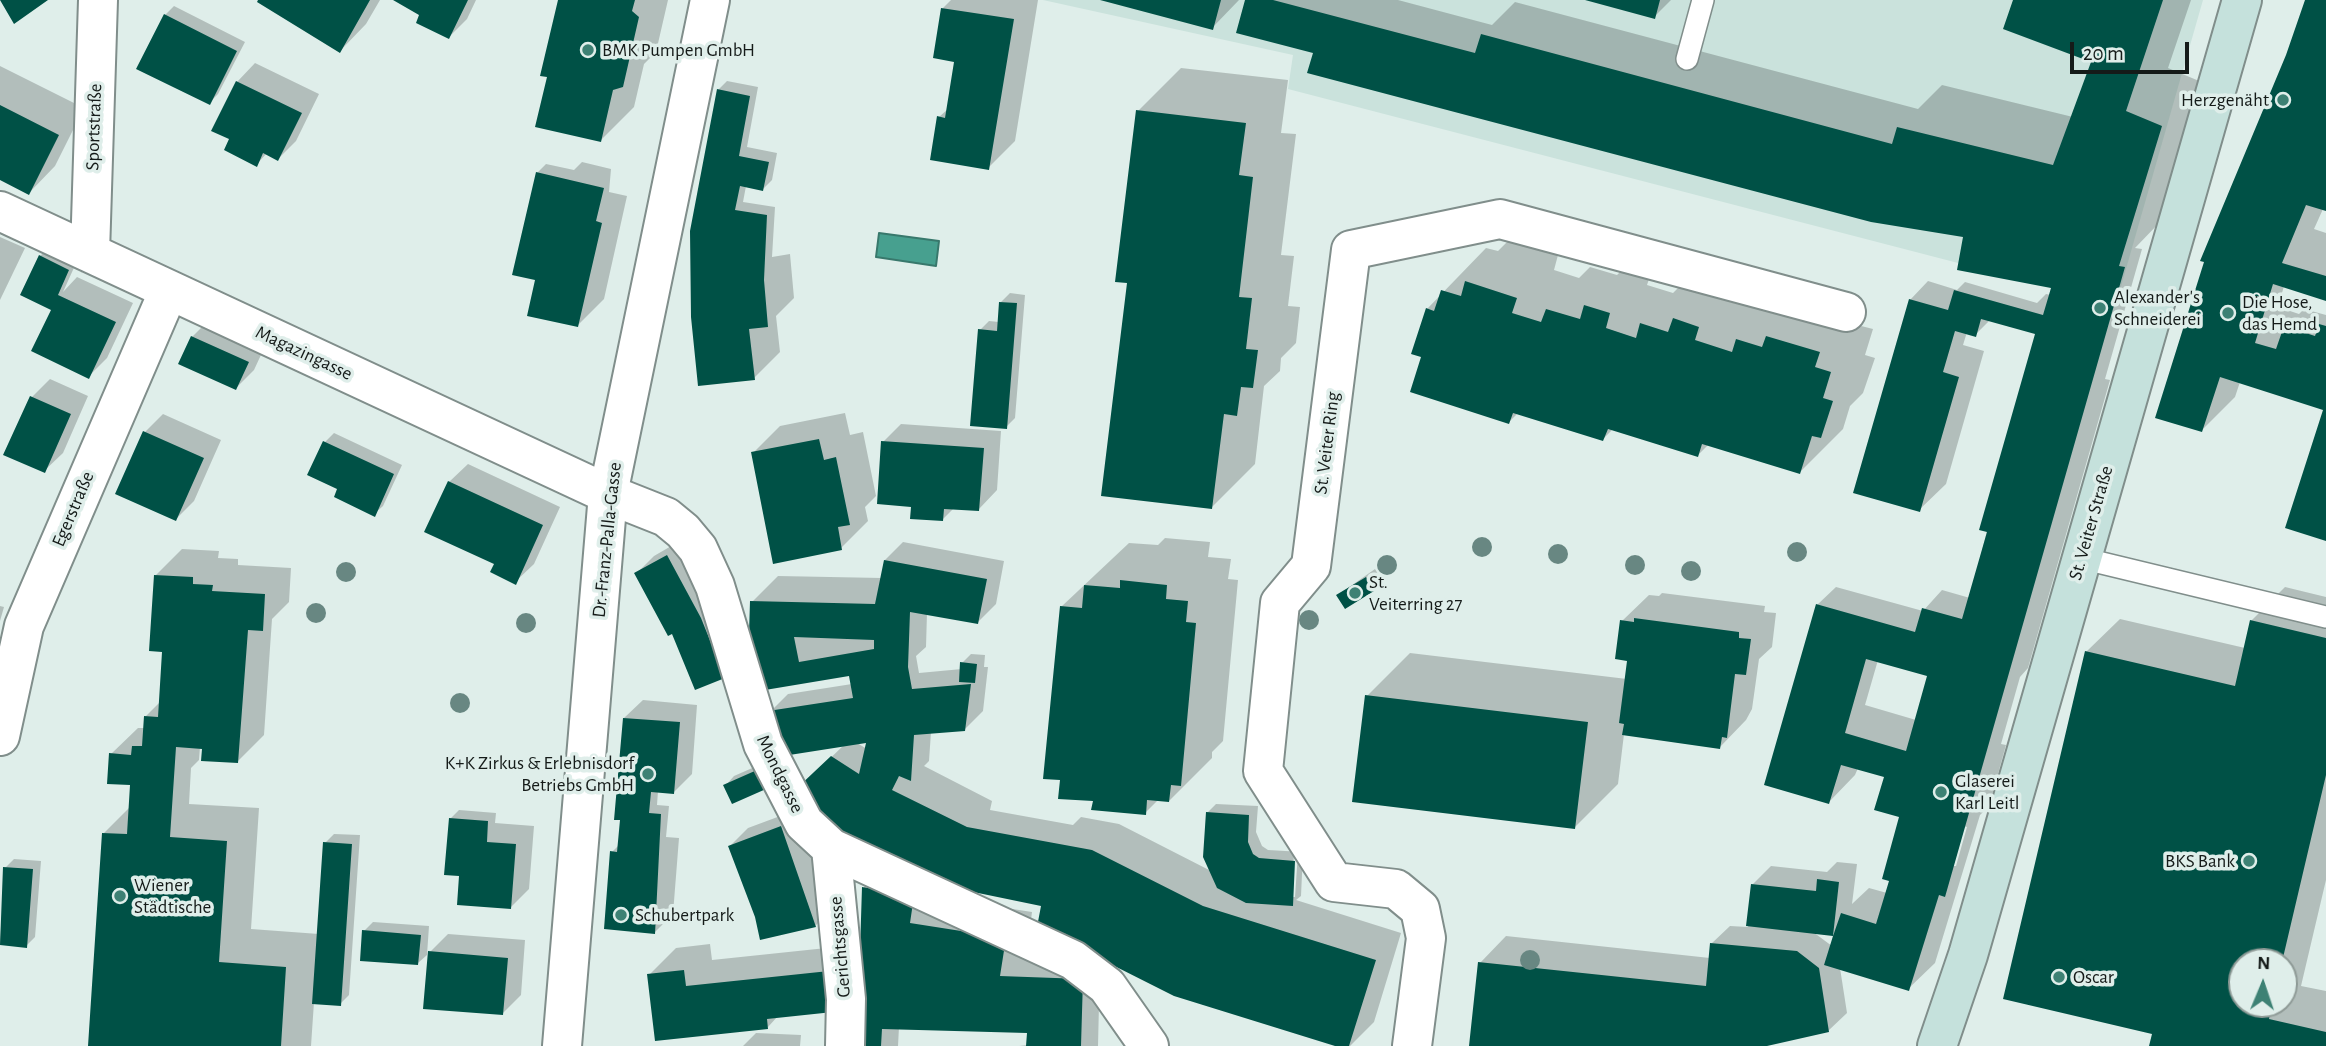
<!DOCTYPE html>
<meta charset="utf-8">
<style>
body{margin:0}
#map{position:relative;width:2326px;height:1046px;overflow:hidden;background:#dfeeea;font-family:"Alegreya Sans",sans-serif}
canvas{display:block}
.north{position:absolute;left:2228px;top:948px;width:70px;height:70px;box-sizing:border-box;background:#dfeeea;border:2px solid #8e9a96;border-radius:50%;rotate:2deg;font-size:19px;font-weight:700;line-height:28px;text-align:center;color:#151b19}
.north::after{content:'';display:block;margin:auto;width:24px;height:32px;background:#3d8174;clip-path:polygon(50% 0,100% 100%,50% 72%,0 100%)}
.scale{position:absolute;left:2070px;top:42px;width:119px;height:32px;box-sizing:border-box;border:4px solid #151b19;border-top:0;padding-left:9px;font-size:21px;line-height:24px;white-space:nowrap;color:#151b19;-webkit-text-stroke:5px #dfeeea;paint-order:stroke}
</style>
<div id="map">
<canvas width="2326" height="1046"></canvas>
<div class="north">N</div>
<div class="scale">20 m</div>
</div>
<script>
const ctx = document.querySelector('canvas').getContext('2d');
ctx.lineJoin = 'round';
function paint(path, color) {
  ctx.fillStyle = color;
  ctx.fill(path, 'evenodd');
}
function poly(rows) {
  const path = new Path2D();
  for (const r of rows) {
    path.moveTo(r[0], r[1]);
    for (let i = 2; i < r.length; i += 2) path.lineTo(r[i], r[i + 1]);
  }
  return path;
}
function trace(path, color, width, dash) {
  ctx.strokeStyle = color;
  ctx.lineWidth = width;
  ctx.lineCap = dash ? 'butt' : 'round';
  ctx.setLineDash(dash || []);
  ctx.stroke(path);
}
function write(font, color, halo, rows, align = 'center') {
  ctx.font = font + ' "Alegreya Sans",sans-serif';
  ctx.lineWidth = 7;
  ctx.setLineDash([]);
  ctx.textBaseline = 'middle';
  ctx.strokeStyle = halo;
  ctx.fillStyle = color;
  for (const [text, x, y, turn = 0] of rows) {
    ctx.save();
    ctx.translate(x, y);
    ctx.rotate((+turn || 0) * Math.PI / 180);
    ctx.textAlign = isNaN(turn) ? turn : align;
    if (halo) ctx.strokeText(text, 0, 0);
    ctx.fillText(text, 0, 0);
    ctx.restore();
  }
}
paint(poly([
 [1043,0,2203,0,2116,304,1288,89,1293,55]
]), '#cae2dc');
const water = poly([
 [879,233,939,241,936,266,876,257,879,233]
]);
paint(water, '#47a08f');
trace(water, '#38786c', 2);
paint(poly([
 [260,0,380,0,366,24,340,51],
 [396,0,476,0,467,19,449,37,425,8],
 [559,0,668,0,656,52,644,64,634,107,601,140,549,76],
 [951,0,1038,0,1015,141,988,168,939,117,949,108,956,61,943,8],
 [1103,0,1239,0,1212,28],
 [1247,0,1398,0,1492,25,1515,2,1918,109,1942,85,2073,117,2093,61,2015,0,2191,0,2168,68,2204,83,2161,221,2135,248,2142,249,2105,379,2110,380,2028,668,2020,677,2001,744,2006,745,1989,806,1980,815,1935,963,1908,989,1840,968,1847,1013,1828,1031,1759,1046,1471,1046,1480,963,1506,936,1710,958,1711,944,1730,926,1748,927,1752,885,1771,866,1827,872,1837,862,1857,864,1852,904,1869,888,1887,893,1901,816,1886,776,1858,768,1855,775,1829,802,1817,605,1836,587,1923,611,1942,590,1970,598,2037,333,1990,320,1975,335,1967,332,1963,345,1984,351,1946,484,1919,510,1910,300,1928,281,1957,290,1965,282,2037,303,2046,294,2051,295,2053,287,1965,237,1315,52],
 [1878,660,1929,674,1916,720,1865,705],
 [1963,826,1967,827,1956,866,1952,866],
 [1837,929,1832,946,1813,932,1833,934],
 [1588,0,1671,0,1654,17],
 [2306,0,2326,0,2326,209,2323,209,2314,229,2326,233,2326,299,2284,286,2278,307,2299,314,2304,309,2326,315,2326,539,2325,409,2240,382,2235,397,2202,430,2288,55],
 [174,6,245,42,218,94,209,103,165,15],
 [255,63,319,94,296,141,278,159,267,153,256,165,231,139,214,130,237,82],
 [0,66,84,108,55,166,29,193,0,178],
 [1181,68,1288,80,1281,133,1296,134,1281,255,1294,256,1288,306,1300,307,1296,343,1281,358,1280,371,1264,386,1255,464,1211,508,1129,282,1138,111],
 [727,81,758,87,747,147,777,153,772,180,763,189,746,186,743,202,775,207,772,257,790,254,794,298,776,316,780,352,754,378,718,90],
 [582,162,611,169,609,192,627,196,604,299,578,325,537,279,537,173,546,164,574,170],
 [0,237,25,248,0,300],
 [1510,239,1558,255,1554,270,1579,278,1590,267,1617,275,1629,263,1652,270,1647,285,1673,293,1685,281,1873,329,1865,355,1875,358,1863,393,1850,406,1843,429,1800,472,1709,444,1698,455,1613,429,1603,439,1518,413,1509,422,1423,356,1427,309,1486,248,1498,251],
 [49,248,77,261,63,292,77,277,133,303,107,358,89,376,53,309,40,256],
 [1010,293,1025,295,1015,418,1006,427,980,330,989,321,999,322,1001,302],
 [210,319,266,344,254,370,236,388,192,337],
 [50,379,88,396,63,453,44,471,32,397],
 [845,413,850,435,863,432,876,496,865,507,868,521,841,548,753,453,780,426],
 [163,414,221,440,194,501,176,519,145,432],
 [901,424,1001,431,997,490,979,509,955,507,943,519,913,505,883,442],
 [334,433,402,465,383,506,374,514,339,489,325,442],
 [468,464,560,507,534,564,515,582,449,482],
 [685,538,724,677,673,632,636,574,654,556],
 [1165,538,1210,542,1208,557,1231,559,1228,579,1238,580,1223,741,1212,752,1212,758,1169,801,1158,800,1145,813,1095,799,1061,607,1129,543,1158,545],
 [903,542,1004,561,996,604,978,622,927,613,926,647,916,656,919,673,962,669,962,663,971,654,985,655,984,667,988,667,983,711,965,729,931,732,929,761,924,766,992,801,990,810,1073,825,1081,817,1119,824,1211,871,1207,813,1216,804,1258,806,1256,832,1262,846,1268,850,1303,852,1301,896,1296,900,1401,933,1374,1022,1350,1046,1341,1046,1044,901,955,887,935,897,1032,912,1026,959,1100,962,1098,1046,1019,1046,1028,1045,1028,1031,899,1027,898,1046,858,1046,861,983,778,1016,768,1027,649,975,676,948,710,944,712,960,855,945,858,977,864,887,890,861,817,771,845,744,770,712,788,694,852,684,851,674,760,689,752,602,778,576,882,578,885,560],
 [868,741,867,749,857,743],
 [1294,852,1298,852,1295,897,1292,897],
 [182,549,219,551,218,558,238,559,238,565,291,568,289,602,272,619,264,735,238,761,200,747,199,760,191,768,189,804,259,808,251,929,319,934,325,843,334,834,360,835,349,995,340,1004,314,1002,311,1046,89,1046,103,834,130,807,132,784,111,754,138,728,145,728,146,716,161,701,164,650,156,575],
 [1375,569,1382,581,1373,590,1338,595],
 [2285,587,2326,597,2326,880,2301,986,2326,991,2326,1046,2151,1046,2154,1032,2086,652,2120,619,2245,648,2251,621],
 [2242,962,2284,962,2284,1004,2242,1004],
 [1662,593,1765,606,1764,612,1776,613,1772,647,1759,659,1752,709,1746,720,1720,747,1624,734,1618,784,1575,827,1367,696,1410,653,1627,679,1629,659,1622,621,1649,595,1659,596],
 [0,606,4,607,0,621],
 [643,700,697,705,692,774,674,792,658,791,657,805,669,806,666,837,679,838,673,914,655,932,612,852,620,844,624,718],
 [766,762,774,779,726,785,734,776],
 [799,809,834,908,815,926,757,917,730,846,748,828],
 [459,810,496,813,495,823,534,826,529,889,511,907,461,872,450,819],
 [14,859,41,861,35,937,26,946,0,944,5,868],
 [373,922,429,926,427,955,418,963,364,931],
 [448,934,525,940,521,995,502,1014,430,952],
 [756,1033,801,1035,800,1046,743,1046]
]), '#0003');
paint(poly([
 [0,0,48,0,14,24],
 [258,0,370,0,340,53,257,2],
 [393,0,468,0,449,39,416,23,419,15],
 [558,0,635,0,632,11,639,17,623,87,613,90,601,142,535,127,547,77,540,76],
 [1100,0,1221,0,1213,30],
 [1245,0,1273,0,1475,53,1481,34,1892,144,1897,127,2053,165,2091,62,2003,29,2013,0,2163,0,2126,111,2162,126,2119,266,2125,267,1945,897,1939,895,1909,991,1824,965,1833,936,1746,926,1751,884,1816,891,1817,879,1839,882,1833,936,1841,913,1876,924,1889,881,1882,879,1899,817,1874,810,1884,777,1841,765,1829,804,1764,785,1816,604,1915,632,1922,608,1962,619,1987,532,1979,530,2035,334,1981,319,1976,337,1955,331,1943,372,1959,377,1920,512,1853,493,1909,299,1948,310,1954,290,2043,315,2051,288,1957,270,1963,237,1871,222,1307,73,1313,53,1236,33],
 [1866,659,1927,676,1906,751,1845,733],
 [1585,0,1660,0,1655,19],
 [2305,0,2326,0,2326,211,2306,205,2282,263,2326,276,2326,301,2273,284,2255,343,2276,349,2284,326,2315,336,2319,324,2326,326,2326,541,2285,528,2323,410,2220,377,2202,432,2155,418,2204,262,2200,261,2286,55],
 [941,8,1014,19,989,170,930,160,937,116,945,118,954,62,933,58],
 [164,14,237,51,210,105,136,69],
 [236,81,302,113,278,161,263,153,257,167,224,150,229,139,211,131],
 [717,89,750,96,739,156,769,162,763,191,740,186,735,210,767,215,764,280,768,327,749,329,755,380,698,386,691,317,690,231],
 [0,105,59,135,29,195,0,180],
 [1136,110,1246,123,1239,175,1253,177,1239,297,1252,298,1246,349,1258,350,1253,388,1241,387,1237,416,1224,414,1212,509,1101,496,1127,283,1115,282],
 [536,172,604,188,596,221,602,223,578,327,527,316,535,280,512,275],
 [39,255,69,270,58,295,116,322,89,379,31,351,51,310,20,295],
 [1465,281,1517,298,1512,313,1541,322,1546,309,1580,319,1584,305,1610,313,1606,328,1636,338,1640,323,1668,332,1673,318,1699,327,1695,340,1732,352,1736,339,1762,347,1766,336,1820,352,1815,367,1831,372,1823,398,1833,401,1821,438,1812,436,1800,474,1702,444,1698,457,1608,429,1603,441,1513,413,1509,424,1410,392,1421,357,1411,354,1426,308,1434,311,1441,290,1461,296],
 [999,302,1017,303,1007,429,970,426,978,329,997,331],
 [191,336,249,362,236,390,178,364],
 [30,396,71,414,45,473,3,455],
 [143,431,204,458,176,521,115,494],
 [819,439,824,460,836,457,850,525,838,527,842,550,773,564,751,452],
 [323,441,394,474,375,517,334,497,337,489,307,475],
 [881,441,984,448,979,511,944,509,943,521,910,519,911,507,877,504],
 [448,481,543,525,516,585,490,572,494,564,424,532],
 [667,555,701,618,725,678,695,690,672,634,668,636,634,573],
 [884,560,987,579,978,624,910,612,908,667,912,689,971,684,965,731,914,735,911,781,899,776,892,790,967,827,1092,850,1203,906,1376,960,1349,1046,1335,1046,1174,996,1037,927,1041,906,954,888,832,827,796,789,831,756,859,774,866,743,783,756,768,711,853,698,849,676,759,691,749,634,750,601,875,604],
 [794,637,874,640,874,649,799,662],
 [154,575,193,577,193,584,213,585,212,591,265,594,263,631,248,630,238,763,201,761,202,749,176,747,170,837,227,841,219,962,286,967,281,1046,88,1046,102,833,127,834,130,785,107,784,109,753,131,755,132,746,142,746,144,716,158,717,162,652,149,651],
 [1366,577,1374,591,1345,609,1336,595],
 [1120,580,1167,585,1166,599,1188,601,1186,622,1196,623,1181,786,1171,785,1169,802,1147,800,1146,815,1091,810,1093,801,1058,799,1060,780,1043,779,1060,606,1082,608,1084,585,1120,588],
 [1634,618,1739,632,1739,638,1751,639,1746,675,1735,674,1727,738,1722,737,1720,749,1622,735,1624,724,1619,723,1627,661,1615,659,1620,620,1634,622],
 [2250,620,2326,638,2326,775,2282,962,2242,962,2242,1004,2272,1004,2269,1019,2326,1032,2326,1046,2149,1046,2152,1034,2003,999,2085,651,2235,686],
 [960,662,977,664,975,683,959,682],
 [1365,695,1588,722,1575,829,1352,802],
 [623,718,680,722,674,794,651,792,649,813,661,814,655,934,604,929,610,851,617,852,620,820,614,820],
 [757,770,766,789,732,804,723,785],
 [1206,812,1249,815,1248,842,1253,854,1259,858,1295,861,1293,906,1246,903,1217,888,1203,857],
 [449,818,488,821,487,842,516,844,511,909,457,905,459,876,444,875],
 [781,826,816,927,760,940,755,917,728,846],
 [323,842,352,844,341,1006,312,1004],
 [3,867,33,869,27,948,0,945],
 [862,887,914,896,910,923,1006,938,1000,976,1083,979,1081,1046,1026,1046,1027,1033,882,1029,881,1046,857,1046],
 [362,930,421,935,418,965,360,961],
 [1710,943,1797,951,1819,968,1829,1032,1767,1046,1469,1046,1478,962,1706,986],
 [428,951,508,958,503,1015,423,1009],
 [684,970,686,986,829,971,833,1012,767,1019,768,1029,655,1041,647,974]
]), '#005146');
const lane = poly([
 [1687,59,1703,0],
 [2081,558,2326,617]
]);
const street = poly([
 [0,211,608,494,666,517,683,531,698,549,715,586,763,744,804,823,831,848,1073,960,1107,986,1149,1046],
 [90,253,98,0],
 [0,736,24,626,169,290],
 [831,848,846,999,845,1046],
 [562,1046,608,494,710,0],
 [1412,1046,1426,938,1420,909,1396,889,1334,882,1263,771,1280,603,1311,566,1351,250,1500,219,1846,312]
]);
const secondary = poly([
 [1937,1046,1968,955,2242,0]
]);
trace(lane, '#808e8b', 24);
trace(street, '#808e8b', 42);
trace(secondary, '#808e8b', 42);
trace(lane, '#fff', 21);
trace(street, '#fff', 38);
trace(secondary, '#c5e1dc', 38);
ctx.fillStyle = '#688782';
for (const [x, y] of [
 [1482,547],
 [1797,552],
 [1558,554],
 [1387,565],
 [1635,565],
 [1691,571],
 [346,572],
 [316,613],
 [1309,620],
 [526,623],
 [460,703],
 [1530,960]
]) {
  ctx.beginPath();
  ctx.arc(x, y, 10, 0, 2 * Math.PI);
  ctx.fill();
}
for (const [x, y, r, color] of [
 [588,50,7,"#3d8174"],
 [2283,100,7,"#3d8174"],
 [2100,308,7,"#3d8174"],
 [2228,313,7,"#3d8174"],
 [1355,593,7,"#3d8174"],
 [648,774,7,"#3d8174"],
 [1941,792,7,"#3d8174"],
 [2249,861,7,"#3d8174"],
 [120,896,7,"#3d8174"],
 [621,915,7,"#3d8174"],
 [2059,977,7,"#3d8174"]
]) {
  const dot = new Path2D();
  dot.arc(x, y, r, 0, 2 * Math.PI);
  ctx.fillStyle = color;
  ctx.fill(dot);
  trace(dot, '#dfeeea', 2.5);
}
write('19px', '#151b19', '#dfeeea', [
 ["BMK Pumpen GmbH",602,50],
 ["Herzgenäht",2269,100,"right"],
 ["Alexander's",2114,297],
 ["Schneiderei",2114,319],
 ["Die Hose,",2242,302],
 ["das Hemd",2242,324],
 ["St.",1369,582],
 ["Veiterring 27",1369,604],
 ["K+K Zirkus & Erlebnisdorf",634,763,"right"],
 ["Betriebs GmbH",634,785,"right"],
 ["Glaserei",1955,781],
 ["Karl Leitl",1955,803],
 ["BKS Bank",2235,861,"right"],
 ["Wiener",134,885],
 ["Städtische",134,907],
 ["Schubertpark",635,915],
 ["Oscar",2073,977]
], 'left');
write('19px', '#151b19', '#dfeeea', [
 ["Sportstraße",94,127,-88],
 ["Magazingasse",304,353,25],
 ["St. Veiter Ring",1327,443,-83],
 ["Egerstraße",73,509,-67],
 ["St. Veiter Straße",2091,523,-74],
 ["Dr.-Franz-Palla-Gasse",607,540,-84],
 ["Mondgasse",780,774,64],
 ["Gerichtsgasse",840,947,-95]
]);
</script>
